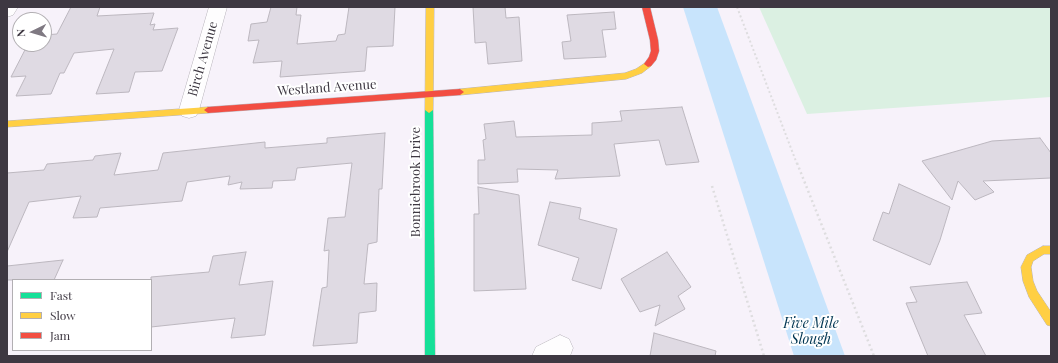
<!DOCTYPE html>
<style>
body{margin:0}
#map{position:relative;width:1058px;height:363px;overflow:hidden;background:#f7f2fa;font-family:"Playfair Display",serif}
canvas{display:block}
.frame{position:absolute;inset:0;border:8px solid #3e3842;pointer-events:none}
.legend{position:absolute;left:12px;top:279px;width:140px;height:72px;box-sizing:border-box;background:#fff;border:1px solid #b2afb3;margin:0;padding:5px 7px;list-style:none;font-size:12px;color:#3e3842}
.legend li{display:flex;align-items:center;gap:8px;height:20px}
.legend b{width:20px;border:1px solid #b2afb3}
.north{position:absolute;left:12px;top:12px;width:40px;height:40px;box-sizing:border-box;background:#fff;border:1px solid #b2afb3;border-radius:50%;rotate:265deg;font-size:11px;font-weight:700;line-height:16px;text-align:center;color:#3e3842}
.north::after{content:'';display:block;margin:auto;width:14px;height:18px;background:#7f7982;clip-path:polygon(50% 0,100% 100%,50% 72%,0 100%)}
</style>
<div id="map">
<canvas width="1058" height="363"></canvas>
<div class="frame"></div>
<ul class="legend">
<li><b style="height:5px;background:#16e098"></b>Fast</li>
<li><b style="height:5px;background:#ffcf43"></b>Slow</li>
<li><b style="height:5px;background:#f24e42"></b>Jam</li>
</ul>
<div class="north">N</div>
</div>
<script>
const ctx = document.querySelector('canvas').getContext('2d');
ctx.lineJoin = 'round';
function paint(path, color) {
  ctx.fillStyle = color;
  ctx.fill(path, 'evenodd');
}
function poly(rows) {
  const path = new Path2D();
  for (const r of rows) {
    path.moveTo(r[0], r[1]);
    for (let i = 2; i < r.length; i += 2) path.lineTo(r[i], r[i + 1]);
  }
  return path;
}
function trace(path, color, width, dash) {
  ctx.strokeStyle = color;
  ctx.lineWidth = width;
  ctx.lineCap = dash ? 'butt' : 'round';
  ctx.setLineDash(dash || []);
  ctx.stroke(path);
}
function write(font, color, halo, rows, align = 'center') {
  ctx.font = font + ' "Playfair Display",serif';
  ctx.lineWidth = 4;
  ctx.setLineDash([]);
  ctx.textBaseline = 'middle';
  ctx.strokeStyle = halo;
  ctx.fillStyle = color;
  for (const [text, x, y, turn = 0] of rows) {
    ctx.save();
    ctx.translate(x, y);
    ctx.rotate((+turn || 0) * Math.PI / 180);
    ctx.textAlign = isNaN(turn) ? turn : align;
    if (halo) ctx.strokeText(text, 0, 0);
    ctx.fillText(text, 0, 0);
    ctx.restore();
  }
}
paint(poly([
 [759,7,1051,7,1051,97,807,114]
]), '#dbf0e2');
paint(poly([
 [683,7,717,7,845,356,794,356]
]), '#c8e4fc');
const building = poly([
 [71,7,100,7,97,16,154,13,150,25,155,24,153,30,178,28,162,71,135,72,129,92,96,94,114,49,74,53,64,73,60,73,51,94,16,96,26,76,11,77,28,44,44,44,44,35,57,34,71,7],
 [271,7,297,7,296,15,301,15,297,44,336,41,338,35,345,34,349,7,395,7,393,46,367,47,365,71,280,77,282,61,253,63,259,40,248,41,251,24,267,22,271,7],
 [473,7,505,7,506,18,519,17,522,61,488,64,486,42,475,43,473,7],
 [614,12,616,29,602,30,606,57,564,59,562,42,571,41,567,15,614,12],
 [682,107,699,162,666,165,659,140,614,144,620,176,555,179,558,170,517,169,518,182,478,184,478,160,485,160,483,140,486,139,484,124,514,121,516,137,592,135,592,123,622,121,620,111,682,107],
 [385,133,382,189,379,189,377,242,368,244,364,284,377,283,376,311,359,313,357,343,313,346,322,288,327,287,329,250,324,251,328,218,345,217,352,163,297,168,295,180,273,181,272,188,240,189,242,182,228,185,230,176,187,182,182,201,100,208,97,217,73,218,81,196,29,202,7,252,7,173,44,170,47,164,93,160,95,156,121,153,114,175,158,170,163,153,265,142,265,148,327,143,327,138,385,133],
 [1040,138,1051,153,1051,178,983,181,994,192,975,200,958,181,952,200,922,161,992,141,1040,138],
 [899,184,950,207,940,240,930,265,873,240,883,212,889,214,899,184],
 [478,187,519,195,526,289,474,291,474,214,479,214,478,187],
 [550,202,581,208,579,219,617,229,601,289,572,280,579,258,538,245,550,202],
 [246,252,239,285,273,281,265,335,231,338,235,318,151,327,151,277,209,272,213,256,246,252],
 [667,252,691,287,678,296,685,309,655,326,660,305,640,312,621,279,667,252],
 [63,260,54,280,7,280,7,266,63,260],
 [967,282,982,313,964,315,986,356,928,356,906,303,917,302,910,287,967,282],
 [654,333,716,351,715,356,650,356,654,333]
]);
paint(building, '#dfdae3');
trace(building, '#bcb7bf', 1);
const street = poly([
 [7,7,18,7,13,15,7,17,7,7],
 [209,7,227,7,199,110,196,116,189,118,182,116,179,110,209,7],
 [560,335,569,339,573,348,570,356,532,356,536,347,560,335]
]);
const fast = poly([
 [429,107,433,110,435,356,425,356,425,110,429,107]
]);
const slow = poly([
 [426,7,434,7,433,110,429,113,425,110,426,7],
 [648,61,652,64,651,66,642,73,626,79,460,95,456,92,460,89,625,73,636,69,648,61],
 [208,107,212,110,208,113,7,127,7,121,208,107],
 [1043,246,1051,246,1051,254,1044,254,1033,261,1031,267,1033,281,1037,291,1051,312,1051,326,1047,325,1029,297,1023,281,1021,267,1027,255,1043,246]
]);
const jam = poly([
 [642,7,650,7,658,40,659,51,656,60,651,66,648,67,644,64,649,57,651,51,650,40,642,7],
 [460,89,464,92,460,95,208,113,204,110,208,107,460,89]
]);
trace(street, '#b8b4bb', 1);
trace(fast, '#b8b4bb', 1);
trace(slow, '#b8b4bb', 1);
trace(jam, '#b8b4bb', 1);
trace(poly([
 [737,7,797,164]
]), '#dedddf', 2, [2, 2.5]);
trace(poly([
 [797,163,874,356],
 [712,186,764,356]
]), '#dedddf', 2.5, [2, 3]);
paint(street, '#fefdfe');
paint(fast, '#16e098');
paint(slow, '#ffcf43');
paint(jam, '#f24e42');
write('13px', '#3e3842', '#fff', [
 ["Birch Avenue",203,59,-74],
 ["Westland Avenue",327,88,-4],
 ["Bonniebrook Drive",416,182,-90]
]);
write('italic 14px', '#003653', '#fff', [
 ["Five Mile",811,324],
 ["Slough",811,340]
]);
</script>
